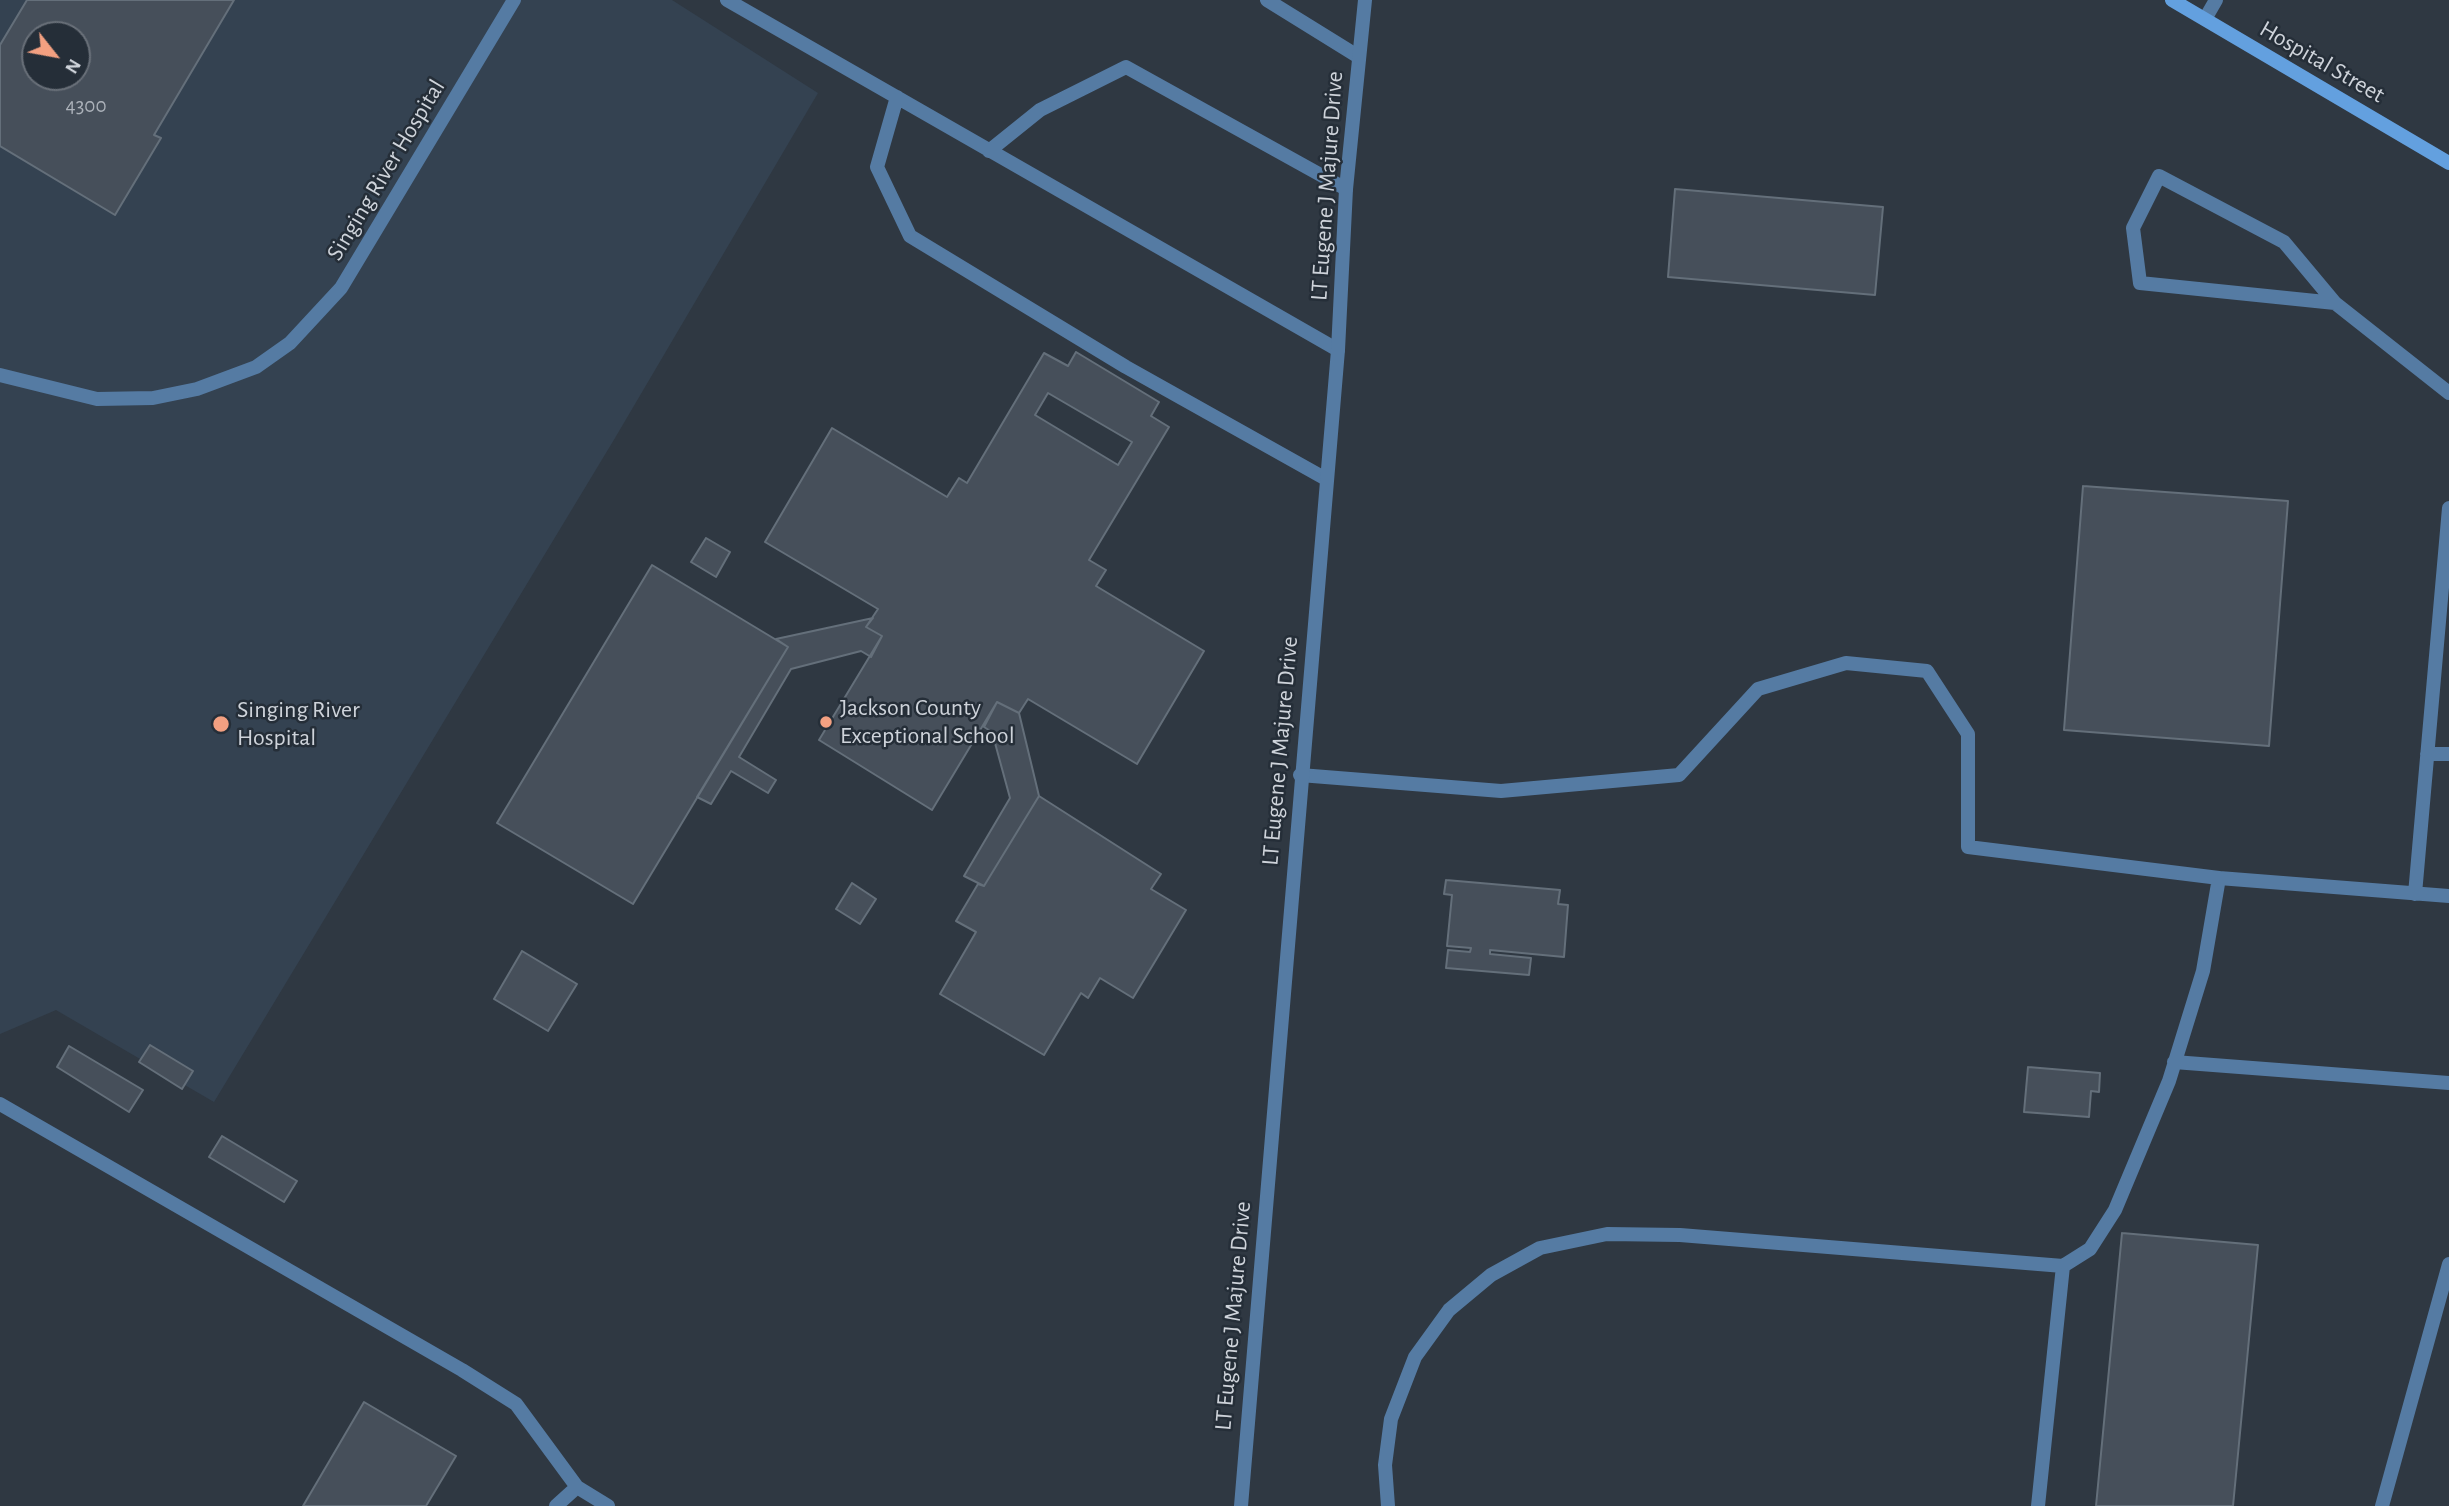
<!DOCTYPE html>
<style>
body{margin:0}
#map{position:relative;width:2449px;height:1506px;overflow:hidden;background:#2f3842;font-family:"Alegreya Sans",sans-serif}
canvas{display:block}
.north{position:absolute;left:21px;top:21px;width:70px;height:70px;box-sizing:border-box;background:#252e38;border:2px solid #697079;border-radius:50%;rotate:121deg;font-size:19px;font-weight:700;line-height:28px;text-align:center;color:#ced3da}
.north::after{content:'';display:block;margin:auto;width:24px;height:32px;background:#f3a081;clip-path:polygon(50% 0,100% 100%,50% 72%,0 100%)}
</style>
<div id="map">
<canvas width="2449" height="1506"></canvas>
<div class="north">N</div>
</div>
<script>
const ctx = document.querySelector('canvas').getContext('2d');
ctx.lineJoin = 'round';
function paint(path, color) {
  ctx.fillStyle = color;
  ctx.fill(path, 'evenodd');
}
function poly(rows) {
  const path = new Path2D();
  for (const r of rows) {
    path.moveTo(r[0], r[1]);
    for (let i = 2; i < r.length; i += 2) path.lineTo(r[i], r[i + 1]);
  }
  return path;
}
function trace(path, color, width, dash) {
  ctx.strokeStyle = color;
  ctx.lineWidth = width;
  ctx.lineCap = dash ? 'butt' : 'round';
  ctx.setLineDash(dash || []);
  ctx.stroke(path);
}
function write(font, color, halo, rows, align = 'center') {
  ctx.font = font + ' "Alegreya Sans",sans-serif';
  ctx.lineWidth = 5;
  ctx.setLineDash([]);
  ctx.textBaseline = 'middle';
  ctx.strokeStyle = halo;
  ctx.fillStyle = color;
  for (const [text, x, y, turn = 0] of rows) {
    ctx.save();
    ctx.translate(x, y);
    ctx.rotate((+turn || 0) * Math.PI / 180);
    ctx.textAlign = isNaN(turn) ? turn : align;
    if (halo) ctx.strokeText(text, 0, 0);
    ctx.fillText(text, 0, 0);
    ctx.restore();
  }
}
paint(poly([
 [0,0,672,0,818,93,615,438,214,1102,56,1010,0,1034],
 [35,35,77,35,77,77,35,77]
]), '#344251');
const building = poly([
 [27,0,234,0,154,135,161,138,115,215,0,146,0,45,27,0],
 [35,35,77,35,77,77,35,77,35,35],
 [1675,189,1883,207,1875,295,1668,277,1675,189],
 [1076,352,1159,402,1151,416,1169,427,1089,560,1106,570,1096,586,1204,651,1137,764,1028,699,1019,713,997,702,932,810,819,740,882,636,866,627,878,609,765,542,832,428,947,497,959,478,967,483,1044,353,1068,366,1076,352],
 [1048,393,1132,442,1118,465,1035,415,1048,393],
 [2083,486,2288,501,2269,746,2064,730,2083,486],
 [706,538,730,552,716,577,691,562,706,538],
 [652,565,788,647,633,904,497,823,652,565],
 [873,618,866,627,882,636,871,657,861,651,791,669,739,757,776,780,768,793,731,771,711,804,697,797,788,647,776,639,873,618],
 [997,702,1019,713,1039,796,984,886,964,876,1010,798,992,732,984,727,997,702],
 [1039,796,1161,874,1151,889,1186,910,1133,998,1100,978,1088,998,1081,993,1044,1055,940,994,976,932,956,921,978,884,984,886,1039,796],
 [1446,880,1560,890,1558,904,1568,905,1564,957,1490,950,1490,954,1531,958,1529,975,1446,968,1448,950,1470,952,1471,948,1447,946,1452,895,1444,894,1446,880],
 [852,883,876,899,860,924,836,909,852,883],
 [522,951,577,984,548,1031,494,999,522,951],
 [150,1045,193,1071,182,1089,139,1062,150,1045],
 [69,1046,143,1090,129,1112,57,1067,69,1046],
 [2028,1067,2100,1073,2099,1092,2091,1091,2089,1117,2024,1112,2028,1067],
 [222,1136,297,1181,284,1202,209,1157,222,1136],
 [2122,1233,2258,1245,2233,1506,2096,1506,2122,1233],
 [364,1402,456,1456,426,1506,303,1506,364,1402]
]);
paint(building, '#464f5a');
trace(building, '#646f7a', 2);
trace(poly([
 [727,0,1338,350],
 [1267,0,1359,57],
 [2205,19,2216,0],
 [897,97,877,167,910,236,1126,367,1326,479],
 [989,151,1040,110,1126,67,1346,189],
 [2335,303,2140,283,2133,228,2159,176,2284,242,2335,303,2449,393],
 [2427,754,2449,754],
 [1300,775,1501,791,1679,775,1758,689,1846,663,1927,671,1968,734,1968,847,2219,878,2449,896],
 [2415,894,2449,508],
 [2174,1062,2449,1083],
 [0,1104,462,1370,516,1404,577,1487],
 [556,1506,577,1487,608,1506],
 [1388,1506,1385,1465,1391,1419,1415,1357,1449,1310,1491,1275,1540,1248,1607,1234,1680,1235,2063,1266,2090,1249,2115,1210,2169,1081,2203,971,2219,878],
 [2038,1506,2063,1266],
 [2382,1506,2449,1264]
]), '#557ba3', 14);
trace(poly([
 [0,375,97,399,153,398,197,389,256,367,290,343,341,288,514,0],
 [1241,1506,1338,350,1346,189,1365,0]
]), '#557ba3', 14);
trace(poly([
 [2172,0,2449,163]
]), '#63a0df', 14);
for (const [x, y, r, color] of [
 [826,722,7,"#f3a081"],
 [221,724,9,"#f3a081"]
]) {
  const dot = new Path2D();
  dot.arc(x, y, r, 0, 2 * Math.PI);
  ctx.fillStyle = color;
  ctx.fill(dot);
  trace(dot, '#252e38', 2.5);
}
write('21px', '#acb2ba', null, [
 ["4300",86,106]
]);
write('24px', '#ced3da', '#252e38', [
 ["Hospital Street",2322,62,30],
 ["Singing River Hospital",386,170,-59],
 ["LT Eugene J Majure Drive",1327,186,-86],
 ["LT Eugene J Majure Drive",1280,751,-85],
 ["LT Eugene J Majure Drive",1233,1316,-85]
]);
write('24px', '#ced3da', '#252e38', [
 ["Jackson County",840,708],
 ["Exceptional School",840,736],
 ["Singing River",237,710],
 ["Hospital",237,738]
], 'left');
</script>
